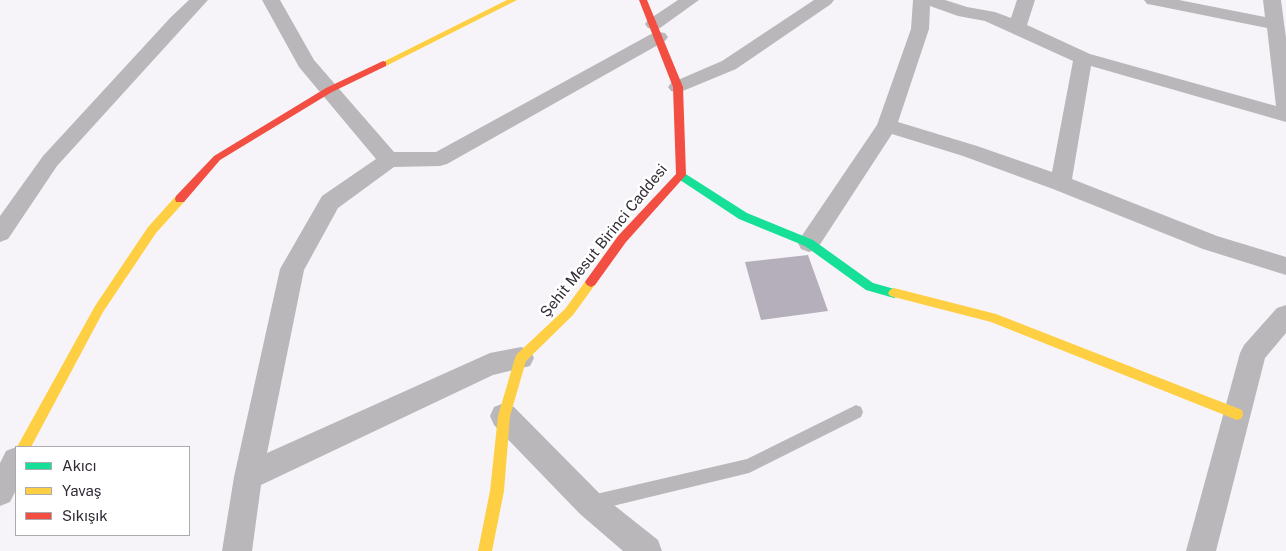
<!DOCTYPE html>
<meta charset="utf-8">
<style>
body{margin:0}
#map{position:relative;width:1286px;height:551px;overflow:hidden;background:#f6f4f9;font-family:"Public Sans",sans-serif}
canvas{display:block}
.legend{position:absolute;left:15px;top:446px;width:175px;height:90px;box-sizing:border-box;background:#fff;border:1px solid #acaaae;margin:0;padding:6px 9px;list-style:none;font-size:15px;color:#302b35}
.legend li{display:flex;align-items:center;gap:10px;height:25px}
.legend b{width:25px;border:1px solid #acaaae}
</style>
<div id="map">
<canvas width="1286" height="551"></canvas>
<ul class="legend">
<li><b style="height:6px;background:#16e098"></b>Akıcı</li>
<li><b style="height:6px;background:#ffcf43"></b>Yavaş</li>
<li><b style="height:6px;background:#f24e42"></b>Sıkışık</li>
</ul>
</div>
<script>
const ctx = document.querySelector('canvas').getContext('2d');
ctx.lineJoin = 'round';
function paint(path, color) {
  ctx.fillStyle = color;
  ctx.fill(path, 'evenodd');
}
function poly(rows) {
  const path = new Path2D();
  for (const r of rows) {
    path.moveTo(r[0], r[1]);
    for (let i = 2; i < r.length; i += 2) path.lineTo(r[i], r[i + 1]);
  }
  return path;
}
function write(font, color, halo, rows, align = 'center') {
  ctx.font = font + ' "Public Sans",sans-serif';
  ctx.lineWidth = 5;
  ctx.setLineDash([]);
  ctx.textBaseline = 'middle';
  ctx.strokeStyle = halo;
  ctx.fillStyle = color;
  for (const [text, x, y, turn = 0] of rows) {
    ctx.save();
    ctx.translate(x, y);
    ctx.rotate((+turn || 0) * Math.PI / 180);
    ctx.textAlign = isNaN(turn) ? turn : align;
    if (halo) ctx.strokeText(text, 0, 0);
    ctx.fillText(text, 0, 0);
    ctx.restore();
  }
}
paint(poly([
 [808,255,828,311,761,320,745,262]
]), '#b5afbb');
paint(poly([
 [856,405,861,407,863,412,861,417,749,473,592,511,587,508,584,503,587,498,592,495,747,459,856,405]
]), '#bab7bb');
paint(poly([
 [189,0,208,0,57,166,8,239,0,242,0,216,43,156,171,17,189,0],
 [262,0,280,0,314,60,394,152,436,152,653,33,659,32,665,33,668,37,665,41,447,164,440,166,394,167,338,208,304,270,267,453,490,353,521,347,530,350,534,358,530,366,493,375,261,485,252,551,222,551,234,477,280,269,322,196,376,159,299,67,262,0],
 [678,0,699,0,660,28,654,29,648,28,645,24,648,20,678,0],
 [814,0,834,0,831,4,736,69,678,93,671,91,668,87,671,83,722,61,814,0],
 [913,0,945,0,967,7,995,12,1011,18,1017,0,1035,0,1027,25,1090,54,1276,106,1267,28,1153,5,1147,4,1144,0,1179,0,1265,17,1263,0,1281,0,1286,38,1286,122,1091,66,1072,179,1217,236,1286,257,1286,275,1203,249,1053,189,963,156,892,134,817,249,809,252,801,249,798,243,801,237,877,125,911,29,913,0],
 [930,6,958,16,985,21,1073,61,1052,172,977,146,898,122,929,29,930,6],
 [1286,305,1286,333,1265,358,1216,551,1186,551,1240,353,1244,345,1277,308,1286,305],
 [504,403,514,407,600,494,658,540,662,551,623,551,580,514,494,425,490,416,494,407,504,403],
 [16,447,16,490,10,502,0,506,0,463,6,451,16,447]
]), '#bab7bb');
paint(poly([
 [681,171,747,213,813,240,873,283,898,290,900,293,898,296,894,298,866,290,805,246,739,219,677,178,676,175,677,172,681,171]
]), '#16e098');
paint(poly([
 [507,0,517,0,386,66,380,66,379,64,507,0],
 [180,195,185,199,184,202,156,233,103,312,31,447,17,447,95,306,148,227,176,196,180,195],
 [591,277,595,279,597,282,573,315,526,361,510,416,504,491,492,551,478,551,490,491,498,416,515,358,517,354,565,309,587,279,591,277],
 [894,288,996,314,1242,410,1243,414,1242,418,1237,420,991,322,890,296,888,293,890,290,894,288]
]), '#ffcf43');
paint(poly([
 [639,0,647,0,683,87,686,175,626,242,595,285,591,287,587,285,585,282,587,279,618,236,676,174,673,87,639,0],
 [383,61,386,62,386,66,332,92,220,160,184,202,176,202,175,199,176,196,214,156,326,88,383,61]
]), '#f24e42');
write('15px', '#302b35', '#fff', [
 ["Şehit Mesut Birinci Caddesi",604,241,-51]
]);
</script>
